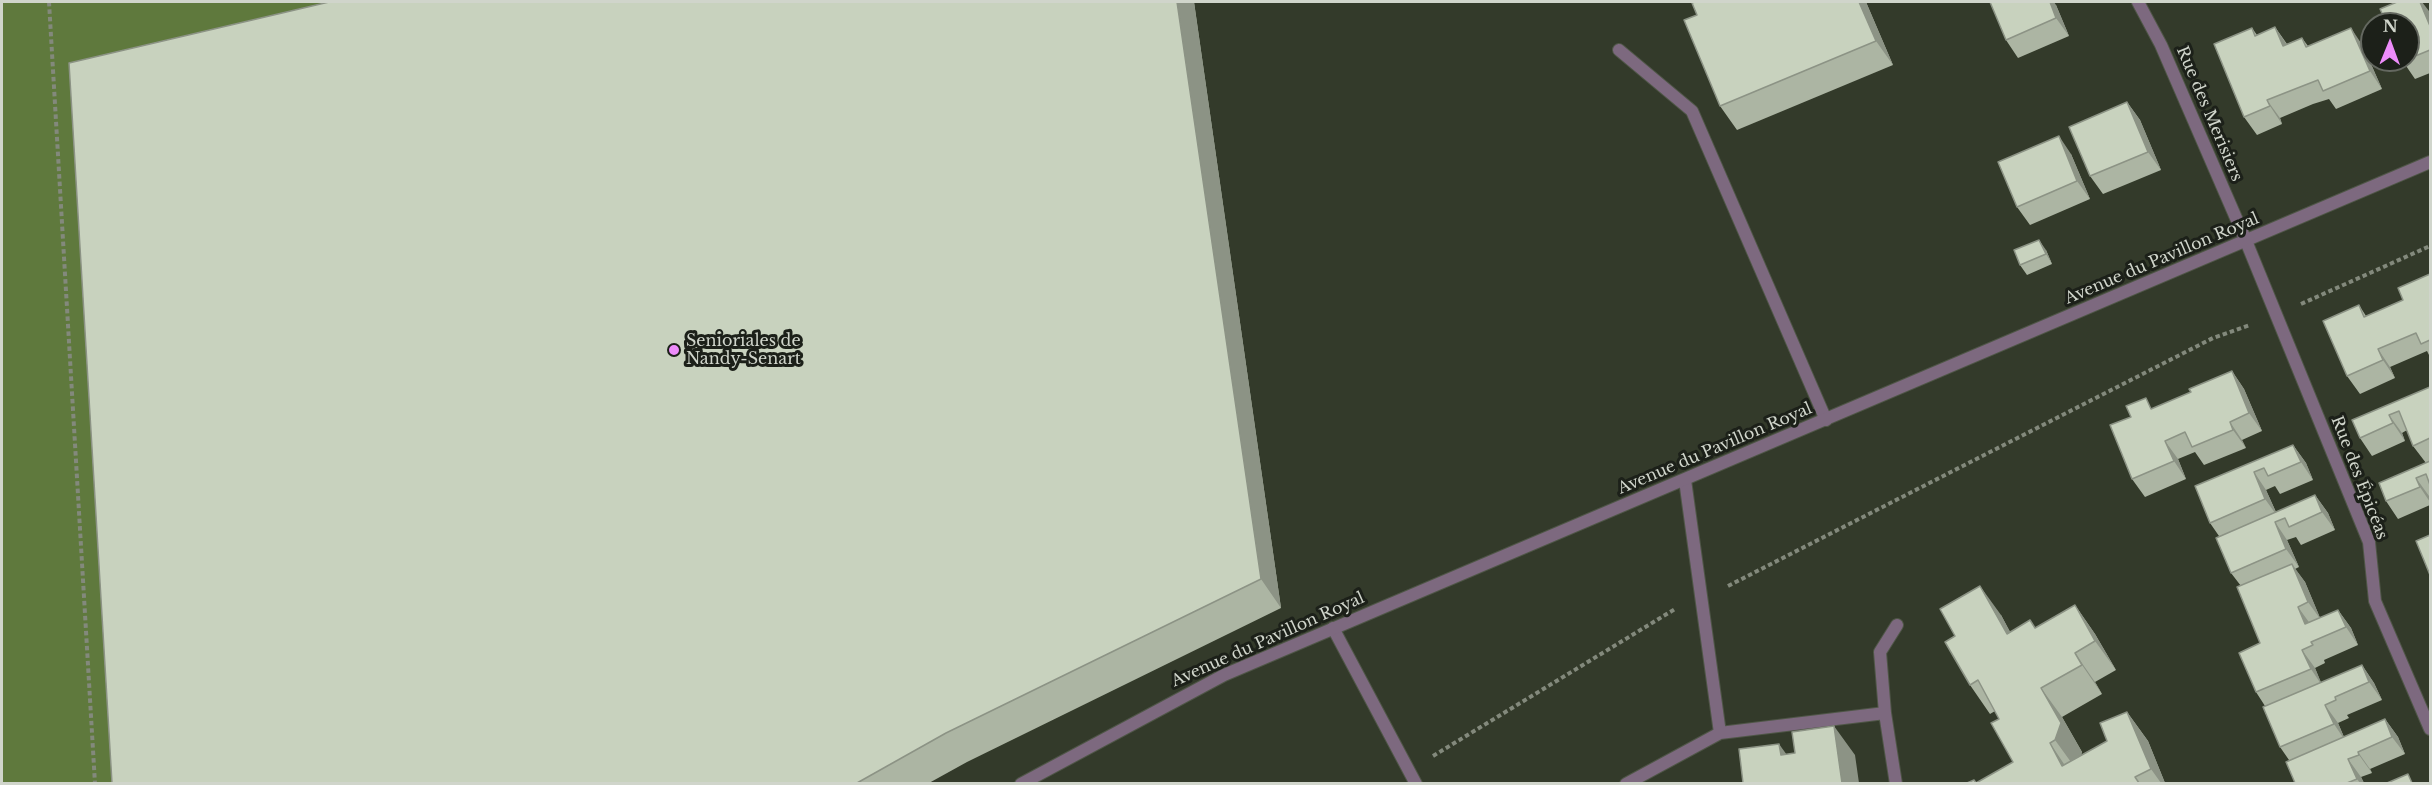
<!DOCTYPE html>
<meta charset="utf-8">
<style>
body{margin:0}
#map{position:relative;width:2432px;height:785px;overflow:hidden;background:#333a2a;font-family:"Libre Baskerville",serif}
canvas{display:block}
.frame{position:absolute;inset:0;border:3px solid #d0d5cb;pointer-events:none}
.north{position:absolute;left:2360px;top:12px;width:60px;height:60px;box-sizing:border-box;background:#1c2019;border:2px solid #646860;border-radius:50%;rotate:1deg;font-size:16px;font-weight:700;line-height:24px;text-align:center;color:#d0d5cb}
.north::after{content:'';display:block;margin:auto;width:21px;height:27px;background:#ed8cfa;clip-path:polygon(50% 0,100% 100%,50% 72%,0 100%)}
</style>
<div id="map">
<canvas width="2432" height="785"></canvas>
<div class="frame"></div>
<div class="north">N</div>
</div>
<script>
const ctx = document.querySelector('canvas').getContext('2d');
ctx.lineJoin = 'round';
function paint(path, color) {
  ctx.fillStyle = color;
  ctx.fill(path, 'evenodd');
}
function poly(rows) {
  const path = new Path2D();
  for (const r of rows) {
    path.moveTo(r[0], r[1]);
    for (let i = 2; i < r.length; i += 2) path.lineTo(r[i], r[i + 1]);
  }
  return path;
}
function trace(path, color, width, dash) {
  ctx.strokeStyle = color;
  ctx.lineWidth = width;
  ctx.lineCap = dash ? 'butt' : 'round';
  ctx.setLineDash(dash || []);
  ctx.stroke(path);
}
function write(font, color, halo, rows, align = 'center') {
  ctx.font = font + ' "Libre Baskerville",serif';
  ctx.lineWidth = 6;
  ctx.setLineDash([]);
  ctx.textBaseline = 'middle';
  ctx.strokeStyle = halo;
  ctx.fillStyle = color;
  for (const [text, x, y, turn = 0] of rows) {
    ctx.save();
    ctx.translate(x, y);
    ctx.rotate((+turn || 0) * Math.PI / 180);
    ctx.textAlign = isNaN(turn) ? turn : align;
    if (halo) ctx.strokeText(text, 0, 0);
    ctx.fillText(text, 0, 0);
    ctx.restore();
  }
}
paint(poly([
 [2,2,474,2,131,783,2,784]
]), '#5f793d');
const service = poly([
 [1619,50,1692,111,1826,420],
 [1685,480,1720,733],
 [1333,628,1416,784],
 [1626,784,1720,733,1885,713],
 [1896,784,1885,713,1880,652,1897,625]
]);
const minor = poly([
 [2138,2,2161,45,2246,241,2369,542,2375,601,2430,729],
 [1021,784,1224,675,2430,162]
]);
trace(service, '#4f5647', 14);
trace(minor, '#4f5647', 14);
trace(poly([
 [49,2,95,784],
 [2301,304,2430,246],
 [1728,586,2213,338,2250,325],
 [1433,756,1675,609]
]), '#83897c', 4, [4.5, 3]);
trace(service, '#7d697f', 12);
trace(minor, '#7d697f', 12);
paint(poly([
 [329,2,1194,2,1281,608,967,762,929,783,112,783],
 [1866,2,1893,65,1737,130,1720,106],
 [2056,5,2069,36,2018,58,2006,40],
 [2429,11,2430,15,2430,73,2415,79,2402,60,2408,60,2408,24],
 [2275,27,2287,44,2302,38,2308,46,2363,46,2382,89,2336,109,2329,99,2313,104,2280,118,2282,124,2257,135,2244,117,2252,28,2257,35],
 [2127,102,2140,120,2161,170,2103,194,2090,176],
 [2071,154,2090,199,2030,225,2017,207],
 [2046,250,2052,264,2027,275,2020,265],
 [2430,274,2430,357,2427,351,2390,367,2395,378,2360,394,2347,376,2359,305,2366,316,2403,300],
 [2232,371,2244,389,2262,431,2242,440,2246,448,2204,465,2195,452,2178,459,2186,479,2145,497,2132,479,2191,392],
 [2430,387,2430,495,2429,496,2430,500,2430,505,2398,519,2386,501,2426,463,2413,446,2407,430,2402,433,2405,441,2372,456,2360,438,2352,420],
 [2293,445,2306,463,2313,480,2280,494,2275,486,2266,490,2276,512,2315,495,2328,513,2335,530,2301,545,2296,537,2287,540,2299,567,2295,569,2305,582,2320,618,2338,610,2351,628,2358,645,2324,660,2325,663,2315,668,2321,683,2362,665,2374,683,2382,700,2347,715,2349,718,2338,723,2344,737,2385,719,2398,737,2405,754,2370,769,2372,773,2361,777,2364,783,2295,783,2289,760,2280,747,2265,706,2256,692,2260,643,2241,586,2231,573,2219,536,2210,523,2195,486],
 [2075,605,2095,634,2116,670,2095,682,2102,694,2062,717,2082,752,2081,755,2107,741,2127,712,2148,741,2165,783,1967,783,1976,783,2013,762,1999,719,1995,711,1990,714,1970,685,2001,615,2010,632,2036,628]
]), '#acb5a3');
paint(poly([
 [1177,2,1194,2,1281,608,1261,579],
 [1859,2,1866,2,1893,65,1876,41],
 [2050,2,2054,2,2056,5,2069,36,2056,18],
 [2420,2,2422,2,2429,11,2430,15,2430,26],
 [2275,27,2287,45,2283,46],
 [2351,28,2363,46,2382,89,2370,71],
 [2267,100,2280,118,2282,124,2270,106],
 [2127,102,2140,120,2161,170,2148,152],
 [2059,136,2071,154,2090,199,2077,181],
 [2039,240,2046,250,2052,264,2046,254],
 [2378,349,2390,367,2395,378,2383,360],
 [2232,371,2244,389,2262,431,2249,413],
 [2389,415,2402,433,2405,441,2393,423],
 [2230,422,2242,440,2246,448,2233,430],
 [2165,441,2178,459,2186,479,2174,461],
 [2293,445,2306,463,2313,480,2301,462],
 [2254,472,2266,490,2278,517,2265,499],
 [2416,478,2429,496,2430,502,2420,487],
 [2315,495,2328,513,2335,530,2322,512],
 [2275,522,2287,540,2299,567,2286,549],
 [2292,564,2305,582,2321,620,2308,602],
 [1980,586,2001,615,2027,663,2007,634],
 [2075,605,2095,634,2116,670,2095,641],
 [2298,607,2311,625,2305,624],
 [2338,610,2351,628,2358,645,2346,627],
 [2302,650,2315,668,2323,687,2311,669],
 [2075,653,2095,682,2102,694,2082,665],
 [2362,665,2374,683,2382,700,2369,682],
 [2041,688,2062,717,2082,752,2076,769,2055,740],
 [2325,705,2338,723,2346,742,2334,724],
 [2127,712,2148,741,2165,783,2161,783,2151,769],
 [2385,719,2398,737,2405,754,2392,737],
 [1834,726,1855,755,1859,783,1842,783],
 [2050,743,2070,773,2062,766],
 [1779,744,1800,773,1781,755],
 [2358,752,2370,769,2372,773,2359,755],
 [2348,759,2361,777,2364,783,2360,783,2357,779]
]), '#8c9385');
const building = poly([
 [329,2,1177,2,1261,579,946,733,857,783,112,783,69,63,329,2],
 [1695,2,1859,2,1876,41,1720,106,1684,20,1697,15,1692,3,1695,2],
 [1990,2,2050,2,2056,18,2006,40,1990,2],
 [2397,2,2420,2,2430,26,2430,50,2408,59,2408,24,2387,24,2380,9,2397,2],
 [2275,27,2283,46,2302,38,2306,47,2351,28,2370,71,2323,91,2318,80,2300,87,2267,100,2270,106,2244,117,2214,44,2252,28,2255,36,2275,27],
 [2127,102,2148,152,2090,176,2069,127,2127,102],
 [2059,136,2077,181,2017,207,1998,162,2059,136],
 [2039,240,2046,254,2020,265,2014,250,2039,240],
 [2430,274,2430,340,2421,344,2416,333,2378,349,2383,360,2347,376,2323,321,2359,305,2364,317,2403,300,2398,288,2430,274],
 [2232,371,2249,413,2230,422,2233,430,2192,447,2185,432,2165,441,2174,461,2132,479,2110,425,2131,417,2126,406,2146,398,2151,409,2191,392,2189,389,2232,371],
 [2430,387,2430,438,2413,446,2399,411,2389,415,2393,423,2360,438,2352,420,2430,387],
 [2293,445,2301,462,2268,476,2264,468,2254,472,2265,499,2210,523,2195,486,2293,445],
 [2430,461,2430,485,2426,474,2416,478,2420,487,2386,501,2379,483,2430,461],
 [2315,495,2322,512,2289,527,2285,518,2275,522,2286,549,2231,573,2216,538,2315,495],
 [2430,535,2430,575,2416,541,2430,535],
 [2292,564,2308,602,2298,607,2305,624,2338,610,2346,627,2311,642,2313,645,2302,650,2311,669,2256,692,2239,653,2260,643,2237,587,2292,564],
 [1980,586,2007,634,2030,620,2035,628,2075,605,2095,641,2075,653,2082,665,2041,688,2061,723,2055,740,2050,743,2062,766,2107,741,2100,723,2127,712,2151,769,2135,777,2139,783,1967,783,1974,780,1976,783,2013,762,1991,723,1999,719,1978,680,1970,685,1945,642,1955,636,1940,609,1980,586],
 [2362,665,2369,682,2335,697,2336,700,2325,705,2334,724,2280,747,2263,707,2362,665],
 [2385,719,2392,737,2358,752,2359,755,2348,759,2357,779,2347,783,2295,783,2286,762,2385,719],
 [1834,726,1842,783,1743,783,1739,749,1779,744,1781,755,1795,753,1792,732,1834,726],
 [2408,774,2412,783,2387,783,2408,774]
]);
paint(building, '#c8d2be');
trace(building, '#8c9385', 1.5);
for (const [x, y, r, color] of [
 [674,350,6,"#ed8cfa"]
]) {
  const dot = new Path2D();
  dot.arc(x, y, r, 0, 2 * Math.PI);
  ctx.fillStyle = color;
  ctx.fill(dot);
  trace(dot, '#1c2019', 2);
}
write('16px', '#d0d5cb', '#1c2019', [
 ["Rue des Merisiers",2209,114,67],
 ["Avenue du Pavillon Royal",2162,259,-23],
 ["Avenue du Pavillon Royal",1715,449,-23],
 ["Rue des Épicéas",2359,478,69],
 ["Avenue du Pavillon Royal",1268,640,-24]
]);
write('16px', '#d0d5cb', '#1c2019', [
 ["Senioriales de",686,341],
 ["Nandy-Senart",686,359]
], 'left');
</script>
